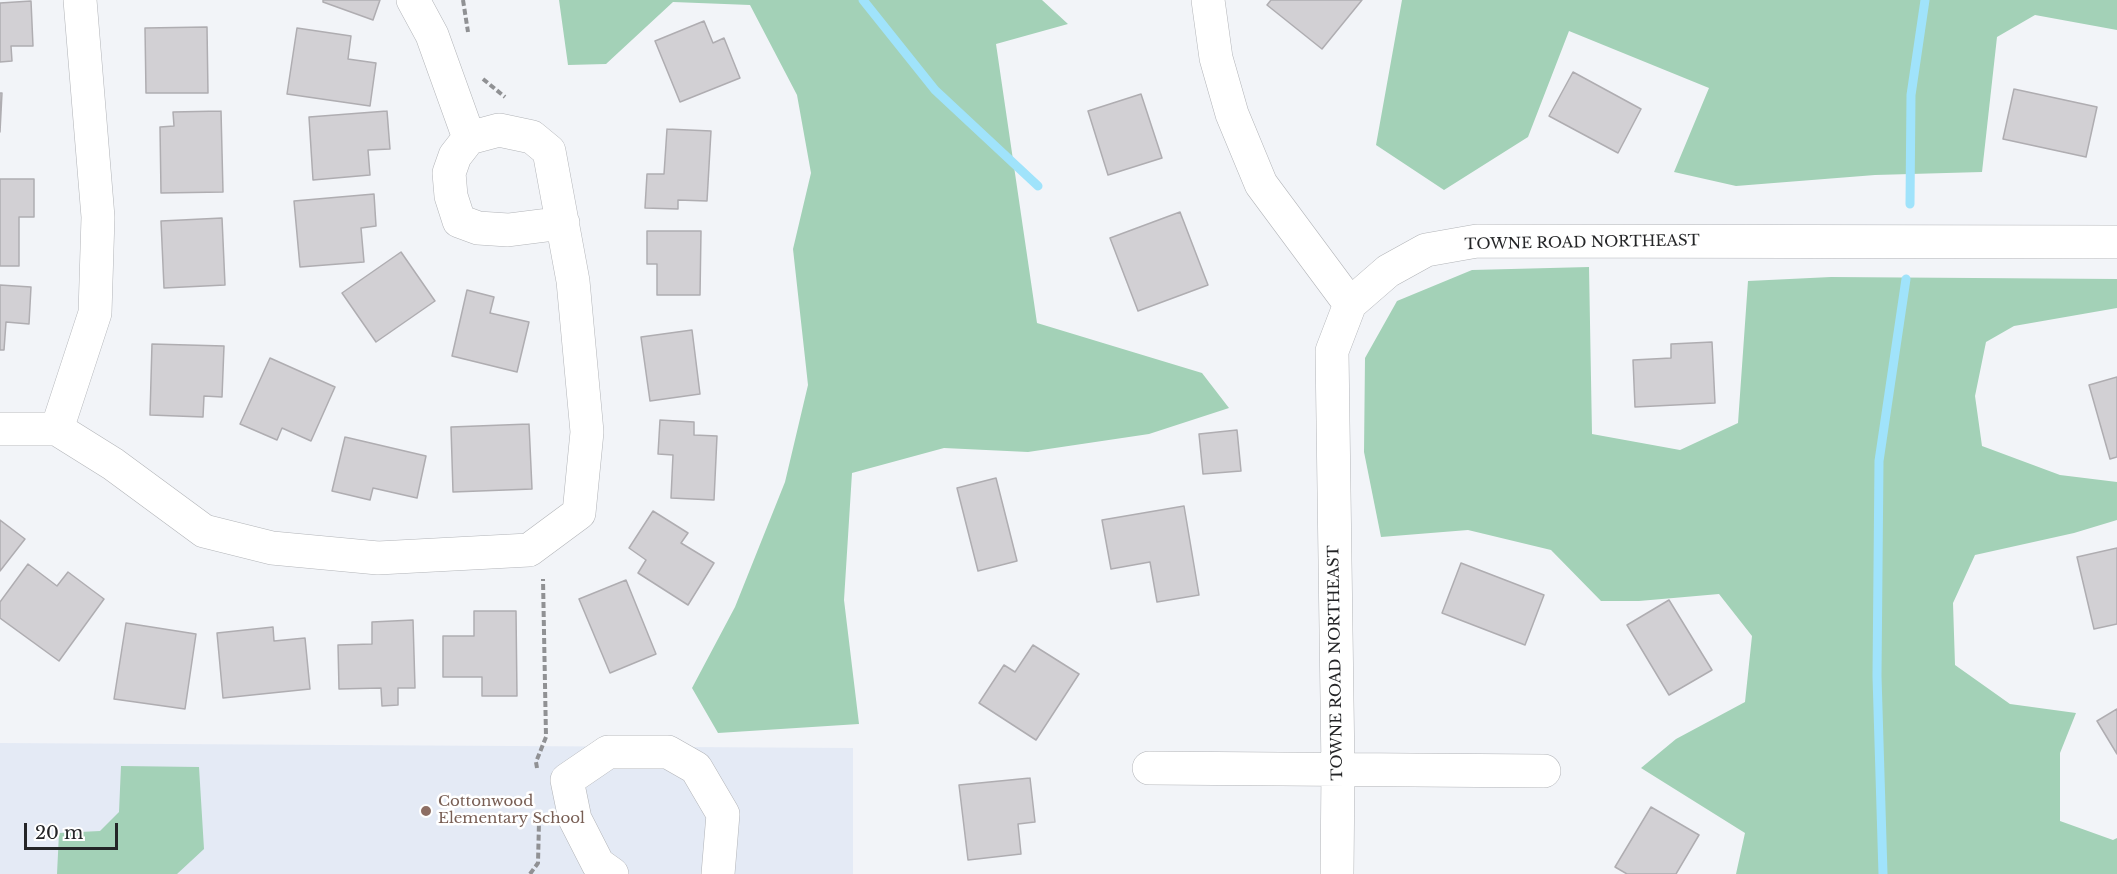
<!DOCTYPE html>
<style>
body{margin:0}
#map{position:relative;width:2117px;height:874px;overflow:hidden;background:#f2f4f8;font-family:"Libre Baskerville",serif}
canvas{display:block}
.scale{position:absolute;left:24px;top:823px;width:94px;height:27px;box-sizing:border-box;border:3px solid #242527;border-top:0;padding-left:8px;font-size:18px;line-height:21px;white-space:nowrap;color:#242527;-webkit-text-stroke:4px #fff;paint-order:stroke}
</style>
<div id="map">
<canvas width="2117" height="874"></canvas>
<div class="scale">20 m</div>
</div>
<script>
const ctx = document.querySelector('canvas').getContext('2d');
ctx.lineJoin = 'round';
function paint(path, color) {
  ctx.fillStyle = color;
  ctx.fill(path, 'evenodd');
}
function poly(rows) {
  const path = new Path2D();
  for (const r of rows) {
    path.moveTo(r[0], r[1]);
    for (let i = 2; i < r.length; i += 2) path.lineTo(r[i], r[i + 1]);
  }
  return path;
}
function trace(path, color, width, dash) {
  ctx.strokeStyle = color;
  ctx.lineWidth = width;
  ctx.lineCap = dash ? 'butt' : 'round';
  ctx.setLineDash(dash || []);
  ctx.stroke(path);
}
function write(font, color, halo, rows, align = 'center') {
  ctx.font = font + ' "Libre Baskerville",serif';
  ctx.lineWidth = 5;
  ctx.setLineDash([]);
  ctx.textBaseline = 'middle';
  ctx.strokeStyle = halo;
  ctx.fillStyle = color;
  for (const [text, x, y, turn = 0] of rows) {
    ctx.save();
    ctx.translate(x, y);
    ctx.rotate((+turn || 0) * Math.PI / 180);
    ctx.textAlign = isNaN(turn) ? turn : align;
    if (halo) ctx.strokeText(text, 0, 0);
    ctx.fillText(text, 0, 0);
    ctx.restore();
  }
}
paint(poly([
 [0,743,853,748,853,874,0,874]
]), '#e4eaf5');
paint(poly([
 [559,0,1042,0,1068,24,996,44,1037,323,1202,373,1229,408,1149,434,1028,452,944,448,852,473,844,600,859,724,718,733,692,688,735,607,785,482,808,385,793,249,811,173,797,95,750,5,673,2,606,64,568,65],
 [1402,0,2117,0,2117,30,2035,15,1997,37,1982,172,1875,175,1736,186,1674,172,1709,88,1569,31,1528,137,1444,190,1376,145],
 [1589,267,1592,434,1680,450,1738,423,1748,281,1831,277,2117,279,2117,308,2014,326,1986,342,1975,396,1982,446,2060,475,2117,482,2117,520,2074,533,1975,555,1953,603,1955,665,2010,704,2076,713,2060,753,2060,821,2113,840,2117,838,2117,874,1736,874,1745,833,1641,768,1676,739,1745,702,1752,636,1719,594,1639,601,1601,601,1551,550,1468,530,1381,537,1364,452,1365,358,1397,301,1472,270],
 [121,766,199,767,204,849,177,874,57,874,59,833,100,831,119,812]
]), '#a3d1b7');
trace(poly([
 [863,0,935,90,1038,186],
 [1910,204,1911,95,1925,0],
 [1883,874,1877,676,1879,461,1906,279]
]), '#a0e3fb', 9);
const building = poly([
 [323,0,380,0,373,20,323,2,323,0],
 [1271,0,1362,0,1322,49,1267,5,1271,0],
 [31,1,33,46,11,46,12,61,0,62,0,3,31,1],
 [704,21,713,43,724,38,740,78,680,102,655,41,704,21],
 [207,27,208,93,146,93,145,28,207,27],
 [297,28,351,36,348,59,376,63,370,106,287,94,297,28],
 [1573,72,1641,109,1618,153,1549,116,1573,72],
 [2014,89,2097,107,2086,157,2003,139,2014,89],
 [0,93,2,93,0,132,0,93],
 [1141,94,1162,158,1108,175,1088,111,1141,94],
 [221,111,223,192,161,193,160,127,174,126,173,112,221,111],
 [387,111,390,149,368,150,370,175,313,180,309,117,387,111],
 [667,129,711,131,707,201,678,200,678,209,645,208,647,174,664,174,667,129],
 [0,179,34,179,34,217,19,217,19,266,0,266,0,179],
 [374,194,376,226,361,228,364,262,300,267,294,201,374,194],
 [1180,212,1208,285,1138,311,1110,238,1180,212],
 [222,218,225,285,164,288,161,221,222,218],
 [647,231,701,231,700,295,657,295,657,264,647,264,647,231],
 [401,252,435,301,376,342,342,293,401,252],
 [0,285,31,287,29,324,6,322,4,350,0,350,0,285],
 [467,290,494,297,490,313,529,322,517,372,452,356,467,290],
 [692,330,700,394,650,401,641,337,692,330],
 [1712,342,1715,403,1635,407,1633,360,1671,358,1671,344,1712,342],
 [152,344,224,346,222,397,204,396,203,417,150,415,152,344],
 [270,358,335,387,311,441,282,428,277,440,240,424,270,358],
 [2117,377,2117,457,2110,459,2089,385,2117,377],
 [660,420,694,422,694,435,717,436,714,500,671,498,673,455,658,454,660,420],
 [529,424,532,489,453,492,451,427,529,424],
 [1237,430,1241,471,1203,474,1199,434,1237,430],
 [345,437,426,456,417,498,373,488,370,500,332,491,345,437],
 [996,478,1017,561,978,571,957,488,996,478],
 [1184,506,1199,595,1157,602,1150,562,1111,569,1102,520,1184,506],
 [653,511,688,533,681,543,714,563,688,605,638,573,646,560,629,548,653,511],
 [0,520,25,539,0,571,0,520],
 [2117,548,2117,624,2094,629,2077,557,2117,548],
 [1461,563,1544,595,1525,645,1442,613,1461,563],
 [28,564,57,586,68,572,104,599,59,661,0,618,0,602,28,564],
 [626,580,656,654,610,673,579,599,626,580],
 [1669,600,1712,670,1669,695,1627,625,1669,600],
 [474,611,516,611,517,696,482,696,482,677,443,677,443,636,474,636,474,611],
 [413,620,415,688,398,688,398,705,382,706,381,688,339,689,338,645,372,644,372,622,413,620],
 [126,623,196,634,185,709,114,699,126,623],
 [273,627,274,641,305,638,310,689,223,698,217,633,273,627],
 [1033,645,1079,674,1036,740,979,703,1004,665,1015,672,1033,645],
 [2117,709,2117,754,2097,721,2117,709],
 [1030,778,1035,822,1018,824,1021,854,968,860,959,785,1030,778],
 [1651,807,1699,835,1676,874,1627,874,1615,867,1651,807]
]);
paint(building, '#d2d0d4');
trace(building, '#afadb1', 1.5);
const minor = poly([
 [413,0,432,35,469,138],
 [1208,0,1216,58,1232,114,1261,184,1350,304],
 [0,429,57,429,113,464,204,531,272,548,378,558,529,550,579,513,587,432,573,281,549,151,532,137,499,130,469,138,455,156,449,173,451,196,459,221,478,228,508,230,563,223],
 [57,429,95,313,98,217,80,0],
 [1149,768,1544,771],
 [612,874,598,864,575,819,567,780,608,752,668,752,696,768,723,814,718,874],
 [1337,874,1338,769,1332,351,1350,304,1388,271,1426,250,1477,241,2117,242]
]);
trace(minor, '#b2b4b8', 34);
trace(poly([
 [463,0,468,32],
 [483,79,505,97],
 [537,768,536,762,546,737,543,579],
 [530,874,538,863,539,822]
]), '#909194', 4, [6, 3]);
trace(minor, '#fff', 33);
for (const [x, y, r, color] of [
 [426,811,6,"#8d6e63"]
]) {
  const dot = new Path2D();
  dot.arc(x, y, r, 0, 2 * Math.PI);
  ctx.fillStyle = color;
  ctx.fill(dot);
  trace(dot, '#fff', 2);
}
write('15px', '#242527', '#fff', [
 ["TOWNE ROAD NORTHEAST",1582,243,-1],
 ["TOWNE ROAD NORTHEAST",1336,663,-91]
]);
write('15px', '#785e54', '#fff', [
 ["Cottonwood",438,802],
 ["Elementary School",438,819]
], 'left');
</script>
